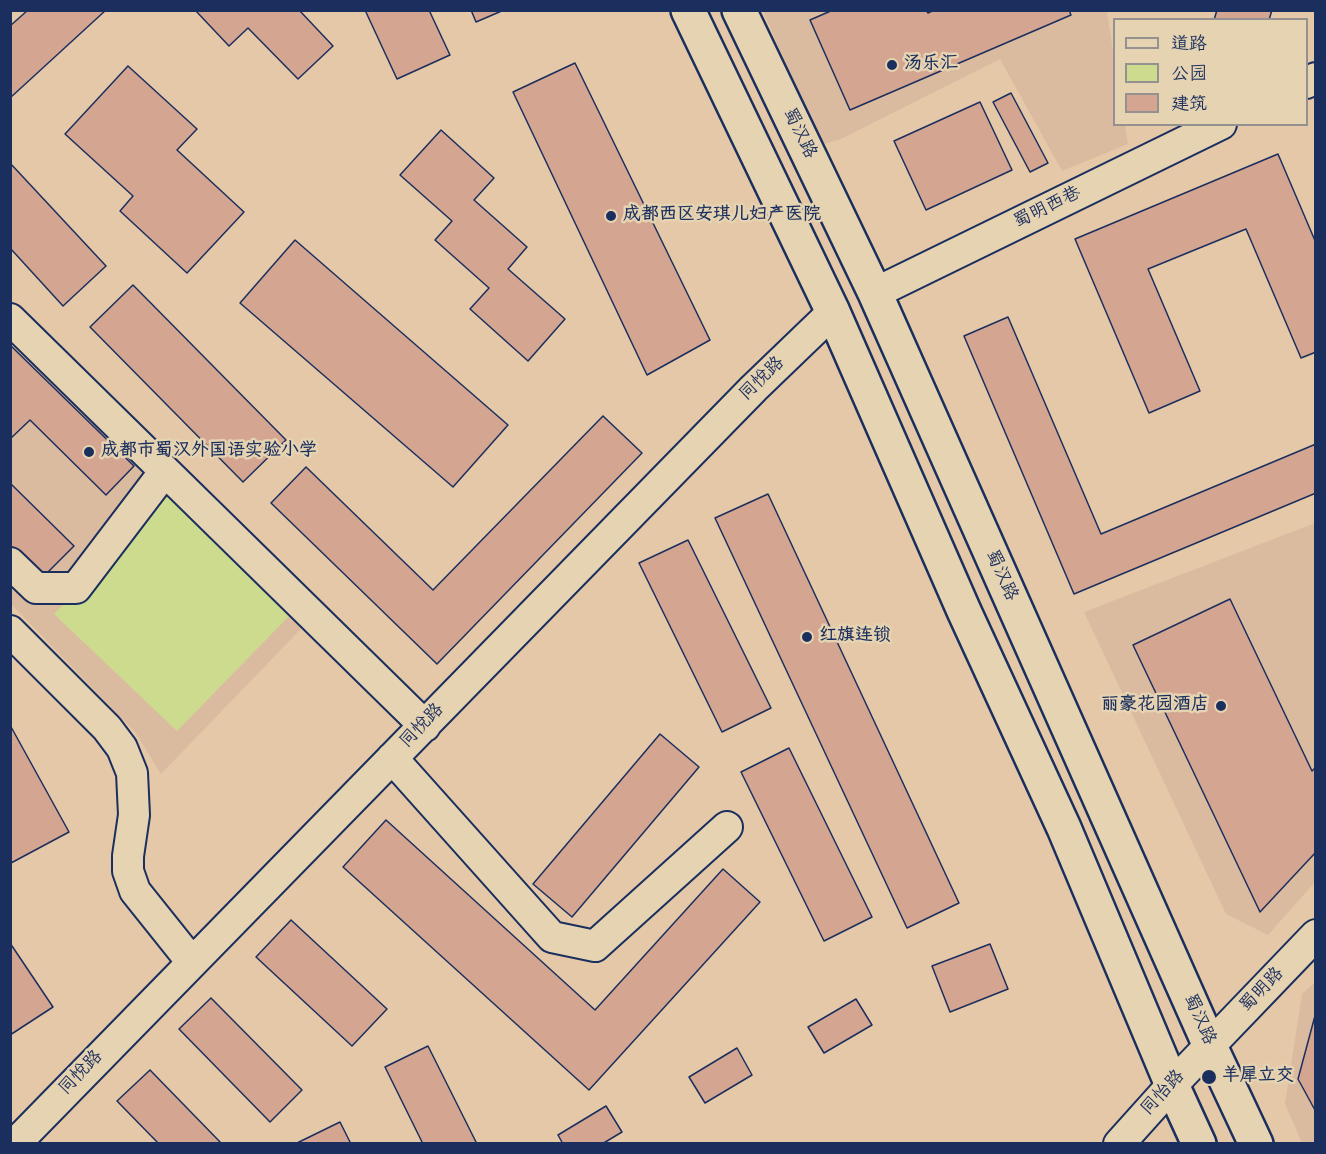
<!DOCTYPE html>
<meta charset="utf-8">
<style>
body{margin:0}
#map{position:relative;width:1326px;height:1154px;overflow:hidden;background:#e4c8a8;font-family:"Gochi Hand","LXGW WenKai TC",sans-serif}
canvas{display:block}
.frame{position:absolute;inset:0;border:12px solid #1b2f5e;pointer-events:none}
.legend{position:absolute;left:1113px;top:18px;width:195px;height:108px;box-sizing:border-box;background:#e5d3b1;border:2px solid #949190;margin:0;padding:8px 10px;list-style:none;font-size:18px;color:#1b2f5e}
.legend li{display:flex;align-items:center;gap:12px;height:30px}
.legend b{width:30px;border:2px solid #949190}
</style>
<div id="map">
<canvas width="1326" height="1154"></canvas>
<div class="frame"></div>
<ul class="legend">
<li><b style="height:8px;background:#e5d3b1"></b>道路</li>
<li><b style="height:16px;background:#cddb8f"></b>公园</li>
<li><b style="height:16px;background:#d4a590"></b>建筑</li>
</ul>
</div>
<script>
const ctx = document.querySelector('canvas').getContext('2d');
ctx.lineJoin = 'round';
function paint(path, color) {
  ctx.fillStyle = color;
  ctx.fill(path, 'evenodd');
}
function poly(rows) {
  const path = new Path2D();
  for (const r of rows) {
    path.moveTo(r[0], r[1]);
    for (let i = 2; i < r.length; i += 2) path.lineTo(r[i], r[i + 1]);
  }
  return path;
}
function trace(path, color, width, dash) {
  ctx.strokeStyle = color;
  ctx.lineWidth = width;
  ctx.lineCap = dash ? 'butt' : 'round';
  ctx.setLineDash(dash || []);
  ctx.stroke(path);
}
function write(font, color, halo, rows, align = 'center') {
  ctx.font = font + ' "Gochi Hand","LXGW WenKai TC",sans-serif';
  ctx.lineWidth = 5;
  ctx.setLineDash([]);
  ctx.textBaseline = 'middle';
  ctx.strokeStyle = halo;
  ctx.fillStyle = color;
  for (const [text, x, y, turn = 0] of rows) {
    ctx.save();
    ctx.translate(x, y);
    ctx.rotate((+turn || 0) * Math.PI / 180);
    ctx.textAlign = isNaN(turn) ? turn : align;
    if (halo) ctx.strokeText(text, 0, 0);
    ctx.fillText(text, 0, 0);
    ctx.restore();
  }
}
paint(poly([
 [763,11,1107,11,1114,58,1114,124,1125,125,1128,144,1062,171,1000,59,841,139,821,145],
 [10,300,324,605,161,774,135,732,11,604],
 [1315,523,1315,882,1268,935,1226,914,1084,612],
 [1315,982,1315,1143,1302,1143,1285,1104,1302,994]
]), '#dbbba0');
paint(poly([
 [168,496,291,614,177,731,54,614]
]), '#cddb8f');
const building = poly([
 [28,10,106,10,10,98,10,26,28,10],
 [195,10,299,10,333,46,298,79,248,28,229,46,195,10],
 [365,10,429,10,450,55,397,79,365,10],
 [471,10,504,10,476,22,471,10],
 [833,10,926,10,928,13,934,10,1069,10,1071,15,850,110,810,20,833,10],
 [1217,10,1272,10,1269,20,1214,20,1217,10],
 [575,63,710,340,647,375,513,92,575,63],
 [128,66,197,129,177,150,244,212,187,273,120,211,133,196,65,134,128,66],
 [1011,93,1048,163,1030,172,993,102,1011,93],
 [980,102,1012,170,926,210,894,141,980,102],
 [441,130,494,178,474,200,527,247,508,269,565,319,528,361,470,309,489,288,435,240,452,221,400,175,441,130],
 [1278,154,1316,243,1316,352,1301,358,1246,229,1148,269,1200,391,1149,413,1075,239,1278,154],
 [10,163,106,266,63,306,10,248,10,163],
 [295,240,508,425,453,487,240,303,295,240],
 [133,285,286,440,243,482,90,327,133,285],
 [1008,317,1101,534,1316,444,1316,493,1074,594,964,336,1008,317],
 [10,345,134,466,106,495,30,420,10,439,10,345],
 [603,416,642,453,437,664,271,503,306,467,433,590,603,416],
 [10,483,74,546,41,579,10,549,10,483],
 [768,494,959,903,907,928,715,518,768,494],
 [688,540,771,708,722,732,639,563,688,540],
 [1230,599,1312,771,1316,767,1316,852,1260,912,1133,645,1230,599],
 [10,725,69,832,11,863,10,863,10,725],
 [660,734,699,767,572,917,533,884,660,734],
 [789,748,872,917,824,941,741,772,789,748],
 [386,820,595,1010,723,869,760,902,589,1090,343,867,386,820],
 [291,920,387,1009,352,1046,256,957,291,920],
 [10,943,53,1007,10,1035,10,943],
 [990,944,1008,989,950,1012,932,966,990,944],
 [211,998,302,1090,270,1122,179,1029,211,998],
 [856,999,872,1025,824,1053,808,1027,856,999],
 [1316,1012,1316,1112,1298,1079,1316,1012],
 [428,1046,477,1144,423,1144,385,1067,428,1046],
 [737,1048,752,1075,705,1103,689,1077,737,1048],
 [150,1070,222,1144,159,1144,117,1101,150,1070],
 [606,1106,622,1132,602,1144,563,1144,558,1135,606,1106],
 [340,1122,351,1144,297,1144,297,1143,340,1122]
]);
paint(building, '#d4a590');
trace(building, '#1b2f5e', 1.5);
const minor = poly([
 [1306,83,1316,78],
 [875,293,1221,124],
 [10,319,425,726],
 [10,563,36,588,76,588,165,471],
 [10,631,107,728,122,748,132,773,134,815,128,856,128,871,135,891,191,961],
 [392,758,552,937,595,946,727,827],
 [15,1144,754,388,833,312],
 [1119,1144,1172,1085,1316,935]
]);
const major = poly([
 [1210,1046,1256,1144],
 [1172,1085,1199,1144]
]);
const highway = poly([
 [688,10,833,312,964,611,1064,828,1172,1085],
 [739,10,875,293,1210,1046]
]);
trace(minor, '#1b2f5e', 34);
trace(major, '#1b2f5e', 38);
trace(highway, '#1b2f5e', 38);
trace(minor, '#e5d3b1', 30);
trace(major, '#e5d3b1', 33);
trace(highway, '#e5d3b1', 33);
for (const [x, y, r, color] of [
 [892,65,6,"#1b2f5e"],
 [611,216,6,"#1b2f5e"],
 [89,452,6,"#1b2f5e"],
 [807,637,6,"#1b2f5e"],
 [1221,706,6,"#1b2f5e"],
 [1209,1077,8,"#1b2f5e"]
]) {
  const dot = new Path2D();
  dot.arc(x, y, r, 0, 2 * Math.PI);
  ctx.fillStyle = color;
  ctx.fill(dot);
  trace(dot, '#e5d3b1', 2);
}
write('bold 18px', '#1b2f5e', '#e5d3b1', [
 ["汤乐汇",904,65],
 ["成都西区安琪儿妇产医院",623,216],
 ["成都市蜀汉外国语实验小学",101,452],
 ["红旗连锁",819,637],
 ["丽豪花园酒店",1209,706,"right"],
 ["羊犀立交",1222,1077]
], 'left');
write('18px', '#1b2f5e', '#e5d3b1', [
 ["蜀汉路",798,134,64],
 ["蜀明西巷",1048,209,-26],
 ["同悦路",763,380,-44],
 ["蜀汉路",1000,576,66],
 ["同悦路",423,727,-46],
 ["蜀明路",1263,991,-46],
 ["蜀汉路",1198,1020,66],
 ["同悦路",82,1074,-46],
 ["同怡路",1164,1094,-47]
]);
</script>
